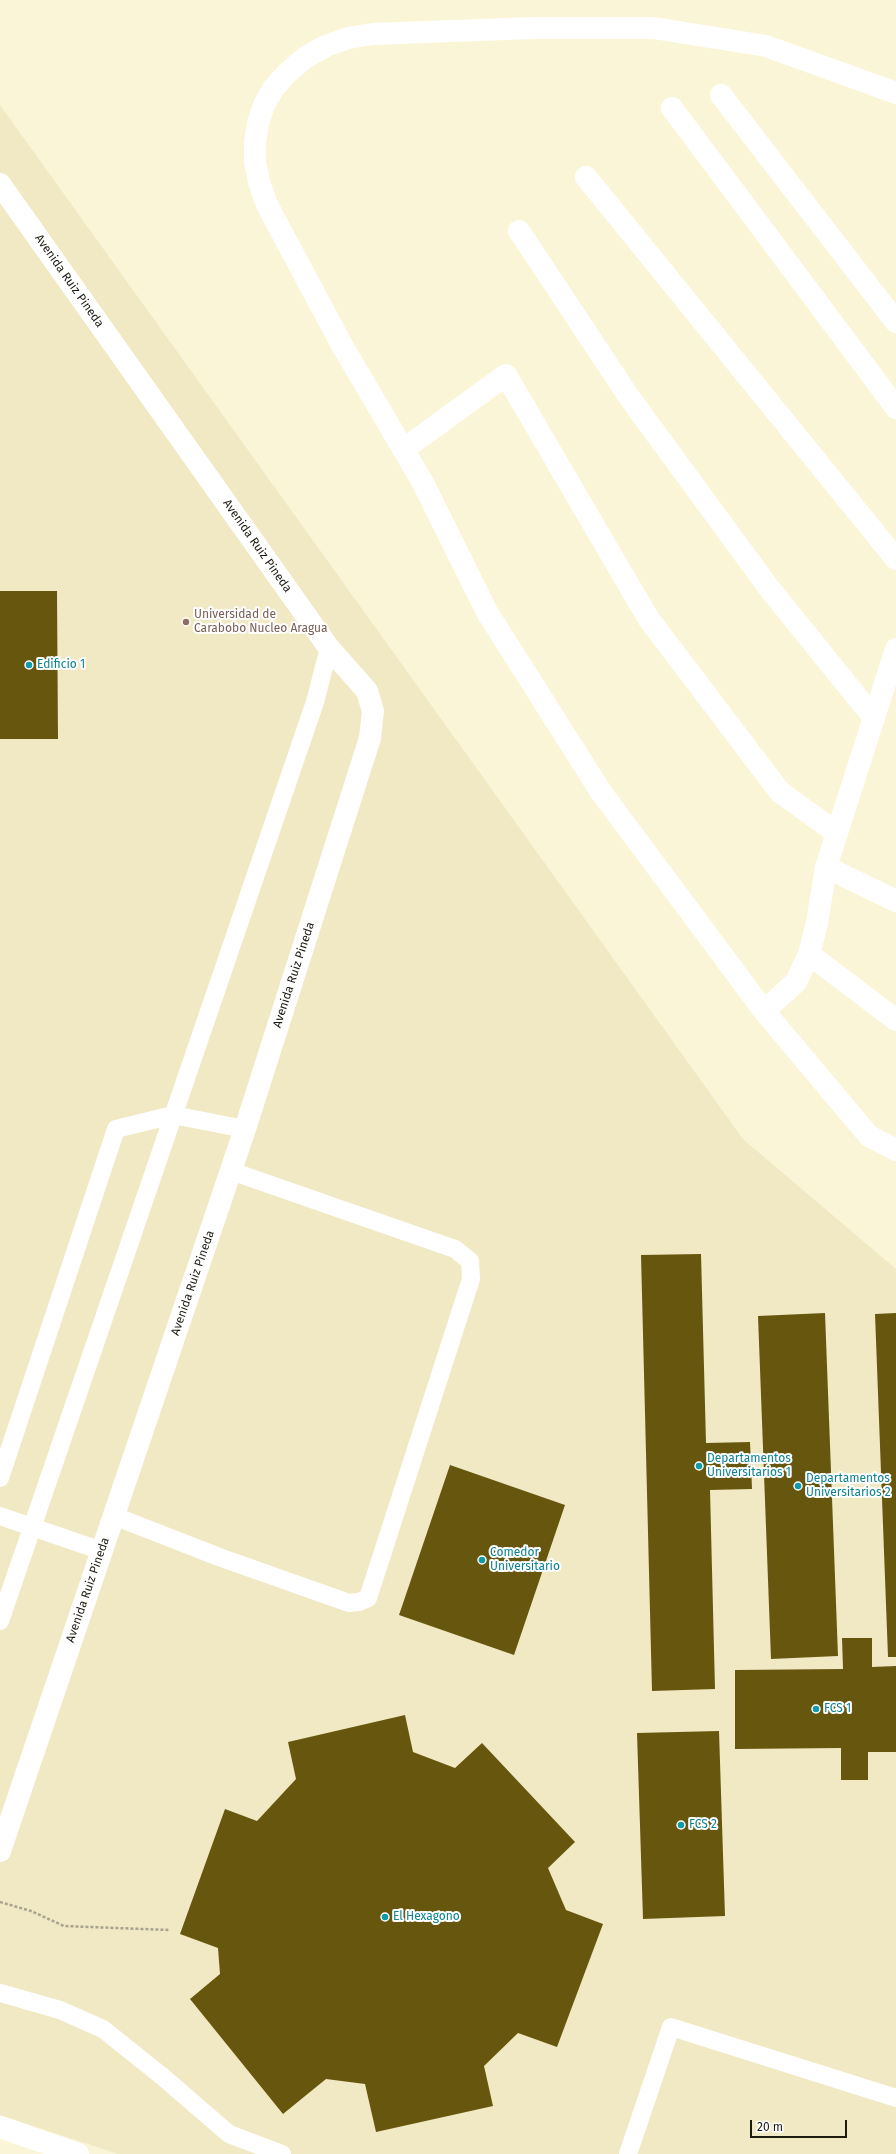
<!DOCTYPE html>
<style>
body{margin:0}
#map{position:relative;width:896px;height:2154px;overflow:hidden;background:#fbf5d8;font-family:"Fira Sans",sans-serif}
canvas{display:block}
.scale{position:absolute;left:750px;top:2120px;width:97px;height:18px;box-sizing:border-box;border:2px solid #1d1b10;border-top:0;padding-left:5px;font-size:12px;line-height:14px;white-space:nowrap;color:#1d1b10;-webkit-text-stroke:3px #fff;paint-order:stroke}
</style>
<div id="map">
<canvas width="896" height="2154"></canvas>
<div class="scale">20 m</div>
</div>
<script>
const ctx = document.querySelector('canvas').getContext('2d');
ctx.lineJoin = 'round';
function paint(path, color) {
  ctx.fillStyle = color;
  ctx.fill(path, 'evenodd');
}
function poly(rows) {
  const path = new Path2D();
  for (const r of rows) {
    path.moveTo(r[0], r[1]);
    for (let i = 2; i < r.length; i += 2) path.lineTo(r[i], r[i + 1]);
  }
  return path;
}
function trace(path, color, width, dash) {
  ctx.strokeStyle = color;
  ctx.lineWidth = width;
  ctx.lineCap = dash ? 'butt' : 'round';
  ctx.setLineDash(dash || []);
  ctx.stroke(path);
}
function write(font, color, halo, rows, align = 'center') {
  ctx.font = font + ' "Fira Sans",sans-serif';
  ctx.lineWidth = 4;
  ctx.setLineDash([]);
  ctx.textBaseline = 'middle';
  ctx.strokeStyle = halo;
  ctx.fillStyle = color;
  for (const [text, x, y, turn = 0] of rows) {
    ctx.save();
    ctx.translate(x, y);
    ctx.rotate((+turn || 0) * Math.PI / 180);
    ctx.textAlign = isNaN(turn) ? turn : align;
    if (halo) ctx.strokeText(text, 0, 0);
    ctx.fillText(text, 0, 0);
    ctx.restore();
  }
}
paint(poly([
 [0,105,743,1139,896,1269,896,2154,118,2154,0,2115]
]), '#f1e9c4');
paint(poly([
 [0,591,57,591,58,739,0,739],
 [701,1254,706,1443,750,1442,752,1489,710,1490,715,1689,652,1691,641,1255],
 [825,1313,838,1656,771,1659,758,1316],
 [896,1313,896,1657,888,1657,875,1314],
 [450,1465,565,1505,514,1655,399,1615],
 [842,1638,872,1638,872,1667,896,1666,896,1752,868,1752,868,1780,841,1780,841,1748,735,1749,735,1670,843,1669],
 [405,1715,413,1752,455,1768,482,1743,575,1842,548,1868,566,1910,603,1924,557,2047,518,2033,484,2066,493,2106,376,2132,365,2084,326,2079,283,2114,190,1999,220,1974,218,1948,180,1934,225,1809,257,1821,296,1779,288,1742],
 [719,1731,725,1916,643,1919,637,1733]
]), '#67570e');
trace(poly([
 [0,1902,31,1911,64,1926,169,1930]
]), '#a8a38d', 2.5, [3, 2]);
trace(poly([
 [0,1478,116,1129,173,1115,245,1129],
 [0,1516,102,1551],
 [114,1516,219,1557,349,1603,359,1602,368,1598,471,1279,470,1261,455,1249,231,1171],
 [0,1621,315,702,329,648],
 [0,1993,60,2010,103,2029,163,2077,229,2134,282,2154],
 [628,2154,671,2027,896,2098]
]), '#fff', 18);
trace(poly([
 [896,93,766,46,654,28,533,28,372,34,348,38,326,46,306,57,288,72,273,89,264,105,258,123,255,142,255,163,260,185,267,205,343,347,422,481,487,612,601,792,764,1011,869,1136,896,1150],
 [721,95,896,322],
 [672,108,896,408],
 [586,177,896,559],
 [0,184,329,648,367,691,373,711,370,738,245,1129,0,1851],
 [519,231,629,397,769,588,874,718],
 [404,449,506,375,648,618,780,792,837,833],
 [826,867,896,901],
 [809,954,896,1020],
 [764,1011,796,982,809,954,817,923,826,867,896,649],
 [0,2127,78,2154]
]), '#fff', 22);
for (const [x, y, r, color] of [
 [186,622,4,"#8d6e63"],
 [29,665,4,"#0f9aa8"],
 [699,1466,4,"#0f9aa8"],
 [798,1486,4,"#0f9aa8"],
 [482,1560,4,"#0f9aa8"],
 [816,1709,4,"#0f9aa8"],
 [681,1825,4,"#0f9aa8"],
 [385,1917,4,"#0f9aa8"]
]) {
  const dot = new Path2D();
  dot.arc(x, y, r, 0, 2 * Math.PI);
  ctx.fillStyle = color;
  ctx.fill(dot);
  trace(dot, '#fff', 1.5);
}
write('12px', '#1d1b10', '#fff', [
 ["Avenida Ruiz Pineda",69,281,55],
 ["Avenida Ruiz Pineda",257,546,55],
 ["Avenida Ruiz Pineda",294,975,-72],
 ["Avenida Ruiz Pineda",193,1283,-71],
 ["Avenida Ruiz Pineda",88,1590,-71]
]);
write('12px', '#785e54', '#fff', [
 ["Universidad de",194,615],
 ["Carabobo Nucleo Aragua",194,629]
], 'left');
write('12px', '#0d838f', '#fff', [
 ["Edificio 1",37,665],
 ["Departamentos",707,1459],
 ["Universitarios 1",707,1473],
 ["Departamentos",806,1479],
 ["Universitarios 2",806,1493],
 ["Comedor",490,1553],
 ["Universitario",490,1567],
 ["FCS 1",824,1709],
 ["FCS 2",689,1825],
 ["El Hexagono",393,1917]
], 'left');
</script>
